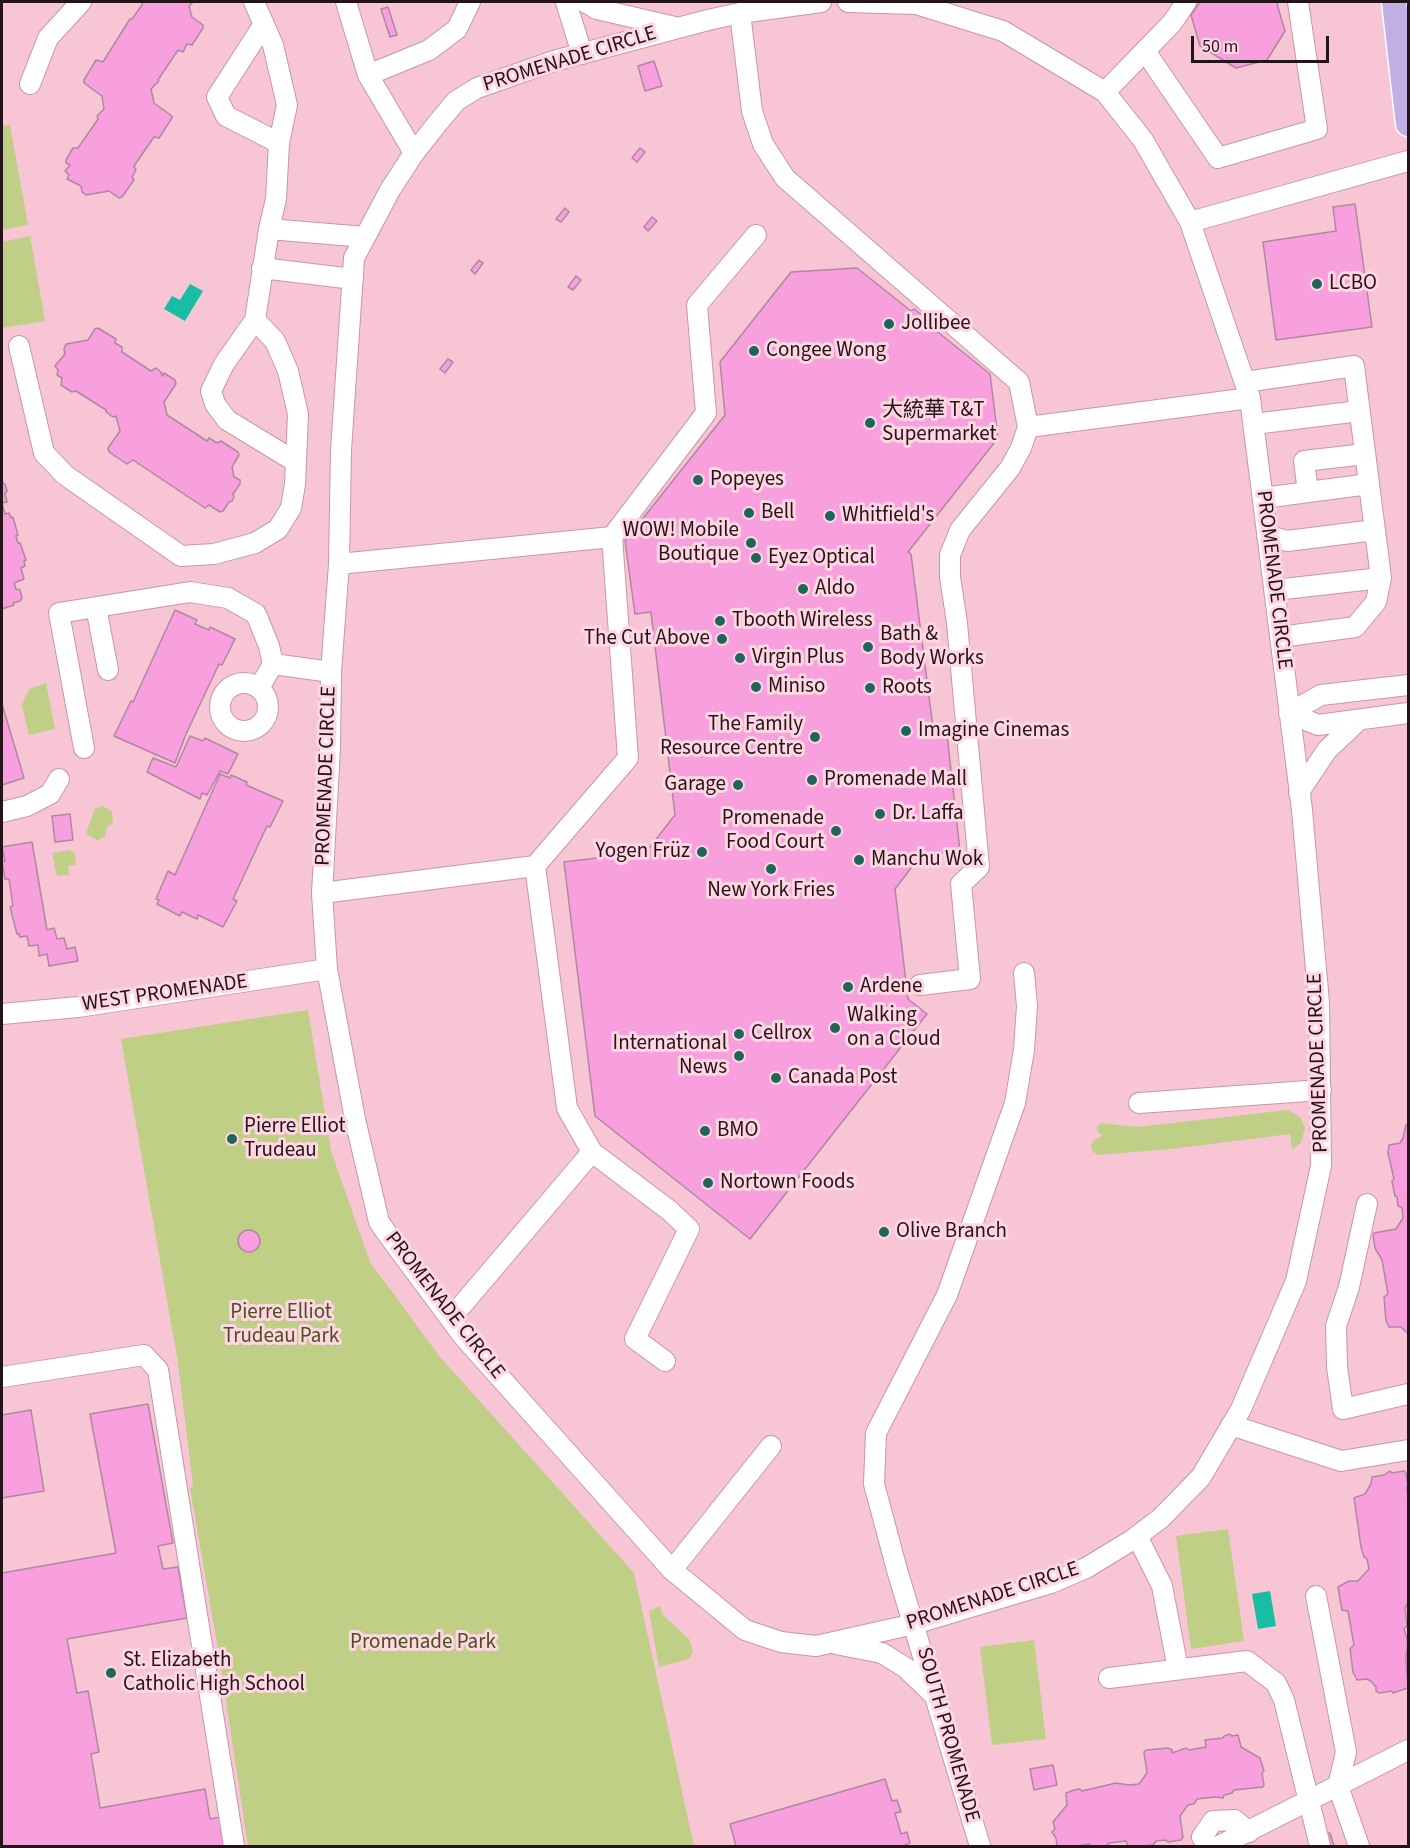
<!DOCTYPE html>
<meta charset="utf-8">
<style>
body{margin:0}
#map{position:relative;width:1410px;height:1848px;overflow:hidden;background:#f8c5d5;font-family:"Source Sans 3",sans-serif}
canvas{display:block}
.frame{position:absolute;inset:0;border:3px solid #241319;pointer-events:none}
.scale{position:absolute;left:1191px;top:36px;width:138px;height:27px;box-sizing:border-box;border:3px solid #241319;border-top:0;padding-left:8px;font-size:18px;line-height:21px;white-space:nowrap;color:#241319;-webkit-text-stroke:4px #ffd6e2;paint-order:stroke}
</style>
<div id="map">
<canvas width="1410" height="1848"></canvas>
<div class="frame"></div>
<div class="scale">50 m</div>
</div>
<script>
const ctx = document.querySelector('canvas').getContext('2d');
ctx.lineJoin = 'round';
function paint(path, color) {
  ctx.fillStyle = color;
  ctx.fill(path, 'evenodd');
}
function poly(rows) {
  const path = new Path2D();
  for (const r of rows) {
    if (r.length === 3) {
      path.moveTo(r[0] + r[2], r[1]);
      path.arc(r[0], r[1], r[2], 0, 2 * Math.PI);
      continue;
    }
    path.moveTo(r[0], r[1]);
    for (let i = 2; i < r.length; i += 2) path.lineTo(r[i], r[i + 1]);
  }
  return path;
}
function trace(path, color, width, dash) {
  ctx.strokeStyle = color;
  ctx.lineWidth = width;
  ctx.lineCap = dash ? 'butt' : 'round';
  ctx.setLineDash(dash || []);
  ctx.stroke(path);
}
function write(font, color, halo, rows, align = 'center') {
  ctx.font = font + ' "Source Sans 3","Noto Sans SC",sans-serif';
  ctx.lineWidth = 6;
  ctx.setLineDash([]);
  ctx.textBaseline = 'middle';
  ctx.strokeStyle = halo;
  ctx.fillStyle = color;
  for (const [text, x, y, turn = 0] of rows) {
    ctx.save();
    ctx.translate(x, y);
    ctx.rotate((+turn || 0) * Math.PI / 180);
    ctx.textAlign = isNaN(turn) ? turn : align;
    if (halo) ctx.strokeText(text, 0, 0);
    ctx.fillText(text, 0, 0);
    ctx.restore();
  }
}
paint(poly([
 [10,125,28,225,2,230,2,126],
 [30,236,45,321,2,328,2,242],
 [46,683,55,729,29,735,22,705,29,689],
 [103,806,112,812,113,823,107,827,105,836,98,840,87,835,87,830,95,809],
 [70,850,75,854,76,865,68,866,69,875,57,876,52,853],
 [308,1010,331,1151,370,1262,440,1357,634,1573,694,1846,248,1846,220,1661,190,1488,193,1486,178,1363,121,1039],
 [1288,1110,1300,1117,1305,1128,1301,1143,1292,1149,1290,1134,1171,1149,1098,1155,1092,1151,1091,1145,1094,1140,1103,1136,1097,1131,1097,1127,1101,1123,1137,1127],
 [1228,1529,1244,1641,1191,1649,1176,1536],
 [660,1606,663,1615,689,1639,693,1652,689,1659,659,1667,649,1611],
 [1034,1640,1046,1739,992,1745,980,1647]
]), '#bfcf85');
paint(poly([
 [190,284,203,291,185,321,164,309,172,296,180,300],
 [1270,1591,1276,1626,1258,1629,1252,1594]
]), '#18bda4');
const building = poly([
 [142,2,193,2,189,6,192,17,203,25,203,28,192,45,187,44,183,52,178,50,158,80,159,81,151,89,154,103,172,116,172,118,159,138,154,137,134,166,136,170,132,177,134,180,122,197,119,198,109,191,86,195,82,192,81,186,67,179,69,175,65,171,70,165,66,163,66,160,73,148,78,148,98,119,97,116,104,109,102,96,84,83,84,80,96,60,103,62,130,19,132,19,142,5,142,2],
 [1200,2,1279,2,1277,4,1285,31,1267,60,1236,68,1200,46,1191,15,1200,2],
 [388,7,397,35,390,37,381,9,388,7],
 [654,61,662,86,645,91,638,66,654,61],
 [640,148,645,152,637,162,632,158,640,148],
 [1355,204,1372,327,1276,340,1263,242,1336,231,1333,207,1355,204],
 [565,208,569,212,561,222,556,219,565,208],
 [652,217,657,221,648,231,644,227,652,217],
 [479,260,483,263,475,274,471,270,479,260],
 [857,268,911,311,914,309,937,326,934,329,990,374,998,438,908,552,911,554,933,728,946,726,960,851,921,855,895,889,908,999,927,1014,750,1239,595,1116,564,862,646,852,675,815,651,612,635,614,625,541,725,415,720,362,791,272,857,268],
 [576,276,581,280,573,290,568,287,576,276],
 [98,328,116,339,115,343,122,347,122,352,151,371,156,368,162,373,161,374,163,376,164,373,175,380,176,384,164,402,167,415,207,441,209,438,217,443,221,441,238,452,239,455,232,467,234,477,240,480,240,484,233,494,234,497,232,501,229,502,223,511,220,512,209,505,205,508,133,460,127,464,109,452,108,448,120,431,116,416,113,417,106,412,106,410,76,391,72,392,61,385,62,378,57,375,58,370,55,366,65,354,64,349,66,344,88,340,95,329,98,328],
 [448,359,453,362,445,373,440,369,448,359],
 [2,482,5,484,7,491,5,494,7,502,2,503,5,514,9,513,11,518,13,517,18,535,16,536,18,543,20,543,26,560,24,561,25,566,21,568,24,579,14,583,16,589,20,590,22,598,20,601,13,603,14,605,2,609,2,482],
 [175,610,197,620,195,624,209,630,210,627,235,639,222,665,219,664,186,734,175,763,114,736,131,701,133,702,175,610],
 [2,704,24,778,2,785,2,704],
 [190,736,203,741,205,738,238,754,228,774,220,771,207,795,202,793,200,799,147,772,153,758,176,767,190,736],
 [220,774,230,778,231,775,247,782,246,785,283,801,270,827,267,826,233,899,237,901,223,927,198,915,197,919,182,912,180,916,157,904,159,900,156,899,168,871,175,875,220,774],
 [70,814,73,840,55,842,52,816,70,814],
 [32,842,47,930,54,928,57,939,64,938,67,949,75,947,78,961,49,966,47,954,39,956,38,945,29,946,27,936,20,937,19,934,17,934,10,907,13,906,9,879,5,879,2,862,5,861,2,847,32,842],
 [1406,1125,1408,1125,1408,1334,1401,1327,1389,1327,1386,1321,1384,1297,1388,1294,1382,1260,1375,1248,1373,1235,1374,1233,1396,1229,1403,1218,1402,1208,1398,1206,1397,1197,1395,1196,1392,1181,1394,1179,1388,1153,1389,1145,1400,1143,1403,1138,1406,1125],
 [249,1241,11],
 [148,1404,173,1543,158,1546,163,1569,178,1567,187,1618,67,1639,77,1693,88,1691,99,1752,91,1754,100,1808,205,1789,210,1819,226,1816,231,1846,2,1846,2,1573,116,1553,90,1414,148,1404],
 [31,1410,44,1491,2,1498,2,1415,31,1410],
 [1390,1471,1392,1473,1404,1471,1406,1473,1408,1484,1407,1487,1408,1498,1408,1603,1405,1608,1407,1626,1404,1629,1408,1642,1406,1657,1408,1688,1393,1693,1392,1691,1379,1693,1376,1691,1376,1687,1372,1682,1367,1679,1357,1680,1353,1672,1350,1649,1354,1645,1348,1611,1342,1610,1338,1587,1349,1581,1358,1581,1369,1569,1367,1559,1364,1557,1361,1547,1354,1498,1365,1494,1371,1484,1372,1477,1384,1475,1390,1471],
 [1230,1734,1232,1736,1238,1735,1241,1747,1260,1758,1264,1771,1262,1773,1264,1785,1263,1787,1234,1790,1232,1793,1224,1795,1223,1798,1215,1797,1197,1799,1194,1804,1188,1805,1180,1816,1183,1837,1181,1840,1168,1842,1166,1840,1156,1841,1153,1845,1143,1846,1128,1846,1126,1841,1109,1843,1107,1846,1091,1846,1089,1844,1076,1846,1057,1846,1056,1838,1052,1832,1055,1829,1053,1822,1067,1805,1066,1793,1074,1790,1080,1789,1082,1791,1116,1783,1129,1785,1139,1784,1147,1773,1144,1752,1146,1750,1168,1748,1172,1750,1172,1753,1186,1748,1189,1750,1206,1747,1205,1740,1223,1738,1224,1736,1230,1734],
 [1053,1765,1057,1785,1034,1790,1030,1769,1053,1765],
 [885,1779,892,1801,897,1800,901,1812,895,1813,901,1834,907,1832,910,1843,905,1845,905,1846,736,1846,730,1824,885,1779],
 [1330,1833,1334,1846,1325,1846,1321,1835,1330,1833]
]);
paint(building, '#f7a0dd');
trace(building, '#af87a2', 1.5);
const minor = poly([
 [254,2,273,45,287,105,279,143,276,199,269,229,255,320,224,364,211,391,215,404,227,420,296,462],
 [346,2,368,75,414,153],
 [566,2,582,54],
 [585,2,597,9,675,27],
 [821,2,740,13,708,20,554,61,477,88,456,101,436,125,414,153,390,190,354,258,341,450,339,564,331,672,330,748,322,893,327,969,355,1119,379,1222,386,1232,463,1336,672,1570,745,1630,781,1642,816,1646,914,1624,1051,1583,1086,1568,1132,1540,1161,1518,1201,1477,1241,1409,1296,1281,1321,1166,1319,1003,1302,810,1250,398,1190,222,1143,140,1105,92,1003,31,916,4,848,2],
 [740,13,752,111,763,144,785,178,1019,382,1028,427,1021,448,1010,468,960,530,950,555,950,577,957,623,979,867,961,884,970,979,920,985],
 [264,24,217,97,226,116,279,143],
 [1145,51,1218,158,1317,129,1298,2],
 [368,75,429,50,457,29,470,2],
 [30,84,48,38,81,2],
 [1105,92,1172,23,1186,2],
 [1190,222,1408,161],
 [269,229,365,237],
 [262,268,353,279],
 [19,346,44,453,65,475,181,556,214,554,255,543,278,529,291,508,295,484,298,414,288,371,275,341,255,320],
 [1245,382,1354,366,1381,578,1376,602,1355,627,1280,637],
 [1254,424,1359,411],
 [1028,427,1250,398],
 [1308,492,1304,461,1365,454],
 [1263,498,1369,484],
 [1267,535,1287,541,1375,530],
 [339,564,612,537],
 [1275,590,1381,578],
 [96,607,108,670],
 [273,664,331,672],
 [244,707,24],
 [1289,713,1321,695,1408,685],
 [1289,713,1318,725,1408,713],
 [84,748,59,613,190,592,228,598,256,614,269,646,273,664,259,688],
 [1299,792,1327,750,1359,720],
 [2,812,27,806,50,794,59,779],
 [322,893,535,866],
 [2,1014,78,1007,327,969],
 [1139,1103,1321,1090],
 [592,1152,670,1211,689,1229,635,1339,665,1361],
 [1367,1204,1349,1287,1336,1326,1337,1367,1343,1409,1408,1394],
 [451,1318,592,1152,567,1108,535,866,628,758,612,537,706,413,697,305,756,235],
 [2,1377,144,1355,158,1370,234,1846],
 [1231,1425,1341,1461,1408,1450],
 [1137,1536,1162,1586,1178,1669],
 [672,1570,771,1446],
 [1316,1596,1346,1752,1338,1786,1359,1846],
 [836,1644,882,1653,906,1668,935,1696],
 [1109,1678,1247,1661,1276,1683,1284,1700,1320,1846],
 [980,1846,897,1570,874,1484,876,1433,947,1295,1015,1103,1024,1050,1027,1006,1024,973],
 [1208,1846,1202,1837,1213,1821,1235,1820,1249,1832],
 [1219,1846,1408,1750]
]);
const major = poly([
 [1394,2,1408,124]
]);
trace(minor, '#c897a6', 22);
trace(major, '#fff', 27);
trace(minor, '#fff', 20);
trace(major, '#c2afe6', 24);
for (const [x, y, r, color] of [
 [1317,284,6,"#1f6559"],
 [889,324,6,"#1f6559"],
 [754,351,6,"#1f6559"],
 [870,423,6,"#1f6559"],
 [698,480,6,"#1f6559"],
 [749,513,6,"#1f6559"],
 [830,516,6,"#1f6559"],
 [751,543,6,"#1f6559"],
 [756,558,6,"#1f6559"],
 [803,589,6,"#1f6559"],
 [720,621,6,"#1f6559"],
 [722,639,6,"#1f6559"],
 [868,647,6,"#1f6559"],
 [740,658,6,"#1f6559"],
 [756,687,6,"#1f6559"],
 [870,688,6,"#1f6559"],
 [906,731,6,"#1f6559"],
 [815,737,6,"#1f6559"],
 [812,780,6,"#1f6559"],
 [738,785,6,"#1f6559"],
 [880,814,6,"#1f6559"],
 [836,831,6,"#1f6559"],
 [702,852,6,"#1f6559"],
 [859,860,6,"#1f6559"],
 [771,869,6,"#1f6559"],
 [848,987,6,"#1f6559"],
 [835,1028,6,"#1f6559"],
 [739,1034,6,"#1f6559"],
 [739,1056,6,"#1f6559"],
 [776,1078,6,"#1f6559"],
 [705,1131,6,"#1f6559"],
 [232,1139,6,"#1f6559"],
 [708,1183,6,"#1f6559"],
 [884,1232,6,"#1f6559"],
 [111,1673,6,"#1f6559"]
]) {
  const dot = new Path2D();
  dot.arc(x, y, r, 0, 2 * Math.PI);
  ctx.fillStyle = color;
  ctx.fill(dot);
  trace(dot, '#ffd6e2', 2);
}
write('21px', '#241319', '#ffd6e2', [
 ["PROMENADE CIRCLE",570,60,-17],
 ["PROMENADE CIRCLE",1273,580,83],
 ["PROMENADE CIRCLE",327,776,-88],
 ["WEST PROMENADE",165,994,-8],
 ["PROMENADE CIRCLE",1319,1063,-92],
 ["PROMENADE CIRCLE",444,1306,52],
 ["PROMENADE CIRCLE",993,1597,-18],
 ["SOUTH PROMENADE",947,1735,74]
]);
write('21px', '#241319', '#ffd6e2', [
 ["LCBO",1329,284],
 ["Jollibee",901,324],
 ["Congee Wong",766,351],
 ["大統華 T&T",882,411],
 ["Supermarket",882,435],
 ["Popeyes",710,480],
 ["Bell",761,513],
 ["Whitfield's",842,516],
 ["WOW! Mobile",739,531,"right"],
 ["Boutique",739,555,"right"],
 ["Eyez Optical",768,558],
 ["Aldo",815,589],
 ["Tbooth Wireless",732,621],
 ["Bath &",880,635],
 ["Body Works",880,659],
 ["The Cut Above",710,639,"right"],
 ["Virgin Plus",752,658],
 ["Miniso",768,687],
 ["Roots",882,688],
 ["The Family",803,725,"right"],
 ["Resource Centre",803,749,"right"],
 ["Imagine Cinemas",918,731],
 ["Promenade Mall",824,780],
 ["Garage",726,785,"right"],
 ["Dr. Laffa",892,814],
 ["Promenade",824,819,"right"],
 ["Food Court",824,843,"right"],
 ["Yogen Früz",690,852,"right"],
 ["Manchu Wok",871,860],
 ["New York Fries",771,891,"center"],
 ["Ardene",860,987],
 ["Walking",847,1016],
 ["on a Cloud",847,1040],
 ["Cellrox",751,1034],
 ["International",727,1044,"right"],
 ["News",727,1068,"right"],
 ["Canada Post",788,1078],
 ["Pierre Elliot",244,1127],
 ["Trudeau",244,1151],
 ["BMO",717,1131],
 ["Nortown Foods",720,1183],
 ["Olive Branch",896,1232],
 ["St. Elizabeth",123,1661],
 ["Catholic High School",123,1685]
], 'left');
write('21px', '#49521e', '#ffd6e2', [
 ["Pierre Elliot",281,1313],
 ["Trudeau Park",281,1337],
 ["Promenade Park",423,1643]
]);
</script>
